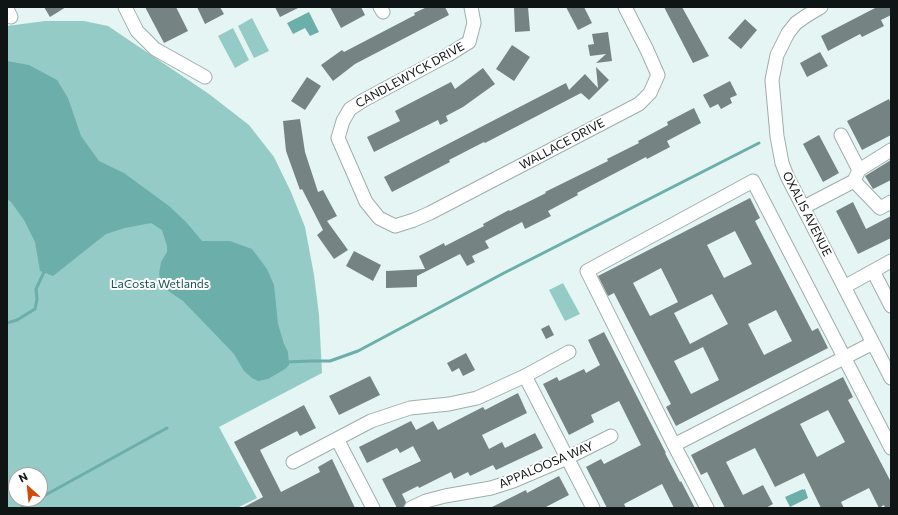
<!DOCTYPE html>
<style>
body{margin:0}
#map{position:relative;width:898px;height:515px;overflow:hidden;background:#e4f5f3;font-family:Commissioner,sans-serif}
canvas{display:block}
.frame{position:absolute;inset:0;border:8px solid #0f1514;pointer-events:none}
.north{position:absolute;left:8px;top:467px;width:40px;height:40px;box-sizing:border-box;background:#fff;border:1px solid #9fa1a1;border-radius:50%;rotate:333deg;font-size:11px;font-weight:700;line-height:16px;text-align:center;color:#0f1514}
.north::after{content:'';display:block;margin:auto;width:14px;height:18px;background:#d14b0f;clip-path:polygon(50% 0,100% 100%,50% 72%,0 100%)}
</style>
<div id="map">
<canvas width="898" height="515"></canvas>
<div class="frame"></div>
<div class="north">N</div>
</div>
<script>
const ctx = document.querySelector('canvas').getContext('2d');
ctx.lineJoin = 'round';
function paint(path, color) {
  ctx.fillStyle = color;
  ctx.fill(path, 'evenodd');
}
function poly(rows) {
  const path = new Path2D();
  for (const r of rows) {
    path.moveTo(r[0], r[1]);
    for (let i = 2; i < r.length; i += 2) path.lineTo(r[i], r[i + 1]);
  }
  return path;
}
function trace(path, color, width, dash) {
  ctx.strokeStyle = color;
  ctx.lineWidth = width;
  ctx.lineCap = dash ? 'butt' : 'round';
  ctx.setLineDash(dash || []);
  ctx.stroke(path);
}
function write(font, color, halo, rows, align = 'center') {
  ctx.font = font + ' Commissioner,sans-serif';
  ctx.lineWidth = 4;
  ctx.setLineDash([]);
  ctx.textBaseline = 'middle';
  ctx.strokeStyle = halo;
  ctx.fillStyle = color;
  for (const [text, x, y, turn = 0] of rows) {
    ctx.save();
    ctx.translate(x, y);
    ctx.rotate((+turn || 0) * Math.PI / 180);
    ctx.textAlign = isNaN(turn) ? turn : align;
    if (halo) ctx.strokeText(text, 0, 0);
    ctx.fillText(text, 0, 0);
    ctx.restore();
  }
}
paint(poly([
 [252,18,269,51,254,58,238,26],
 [45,21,84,21,108,26,209,94,249,125,274,157,291,192,305,227,314,275,319,315,322,373,219,427,257,498,237,508,7,508,7,26],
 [16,475,40,475,40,499,16,499],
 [233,28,249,60,235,68,218,36],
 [563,283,580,314,565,321,549,290]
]), '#95cbc6');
paint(poly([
 [309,12,319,32,310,36,305,28,293,34,287,23],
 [7,61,29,65,57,80,68,98,81,136,99,161,124,173,169,206,186,222,202,241,230,241,252,249,267,269,274,285,278,324,284,344,288,352,289,365,285,369,268,379,258,381,252,378,244,371,234,354,212,331,183,301,167,290,161,284,159,274,161,262,167,252,167,246,162,230,151,223,125,228,106,234,53,276,40,271,35,242,24,220,11,202,7,199],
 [803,489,803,490,805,489,808,498,790,507,785,497]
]), '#6caea9');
trace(poly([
 [7,323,17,320,35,309,37,299,36,289,44,272],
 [285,362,311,361,330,361,358,351,504,273,759,143],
 [40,498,167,428],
 [21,508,38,499]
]), '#6caea9', 3);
paint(poly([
 [44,7,66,7,50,17],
 [145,7,176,7,188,31,164,43],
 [197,7,220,7,224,14,205,24],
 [275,7,300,7,280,17],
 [330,7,361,7,365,15,341,28],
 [427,7,445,7,449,15,355,64,333,81,321,65,342,50,344,52,415,15,414,13],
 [514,7,528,7,530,31,515,32],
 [566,7,584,7,592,23,578,30],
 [664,7,682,7,709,56,693,63],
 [877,7,891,7,891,15,881,20,884,26,862,37,860,34,828,51,821,36],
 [745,19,757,30,741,49,728,38],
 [608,32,612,61,596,63,606,54,590,56,588,45,594,44,592,34],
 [512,45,530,57,514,81,496,69],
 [820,52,828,66,807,77,800,63],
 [596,67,609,80,589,100,581,93,485,143,484,142,449,160,450,162,392,192,384,177,566,83,569,90,585,74,598,88],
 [483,68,495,84,463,107,446,116,448,121,440,125,438,120,374,152,367,137,400,121,395,111,451,82,455,89],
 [307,77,321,86,305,110,291,101],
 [730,81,737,95,730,98,732,103,721,109,718,104,710,108,703,95],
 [889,99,891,104,891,135,862,150,847,121],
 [694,108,701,123,667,141,670,147,647,159,646,157,577,193,578,195,548,211,551,216,525,229,522,222,485,241,489,248,472,256,475,262,467,266,460,254,417,276,417,287,386,288,386,271,425,269,419,256,444,243,445,246,484,226,483,224,509,210,510,211,546,193,545,192,608,161,607,159,639,143,638,141,668,125,667,122],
 [300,119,305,152,318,192,323,190,337,216,327,221,348,250,334,259,317,235,323,230,302,189,300,190,286,151,283,121],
 [819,135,839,173,823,182,803,144],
 [891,160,891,180,873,189,865,176],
 [750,198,760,218,755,221,812,331,818,328,828,348,676,426,666,407,671,404,614,293,608,296,598,276],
 [735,231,752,264,724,278,707,245],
 [661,268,678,302,650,316,633,283],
 [712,294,728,324,690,344,674,313],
 [776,310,792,341,764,355,748,324],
 [703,347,719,380,691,394,674,361],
 [853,202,866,229,891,216,891,238,858,254,836,211],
 [354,251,381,265,373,281,346,266],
 [549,325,554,335,546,339,541,329],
 [604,332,666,453,665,453,680,482,681,481,695,508,674,508,662,484,624,504,626,508,607,508,586,467,601,459,604,464,641,445,619,401,591,415,594,422,569,435,543,384,557,377,559,381,584,369,586,373,600,365,588,340],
 [466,353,475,370,463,376,459,368,452,372,447,363],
 [370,376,380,395,339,415,329,396],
 [843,377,853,397,848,400,891,482,891,508,885,508,884,505,879,508,869,488,841,502,844,508,821,508,804,473,775,487,755,448,726,462,743,495,763,485,773,504,766,508,725,508,707,472,701,475,691,455],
 [828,410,845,442,817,457,800,424],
 [518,393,527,413,482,435,489,449,502,442,505,448,535,433,543,448,496,470,493,465,470,476,468,472,454,479,451,472,419,488,418,486,402,494,406,502,403,508,397,508,382,479,421,461,413,446,400,453,397,448,367,463,359,447,411,421,416,430,433,421,438,430,483,407,485,410],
 [304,405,316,428,300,436,297,431,260,450,281,492,320,472,318,467,332,459,355,508,242,508,263,497,234,442],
 [559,476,569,495,544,508,490,508,526,490,527,493]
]), '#758482');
const minor = poly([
 [125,7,137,31,155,49,205,77],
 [380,7,383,12],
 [471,7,474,23,469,42,448,55,364,100,350,109,343,121,338,138,366,202,379,218,395,226,414,220,430,213,639,104,650,93,658,75,647,50,625,7],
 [821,7,806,16,796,23,788,33,777,55,772,80,777,136,782,163,787,176,891,378],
 [7,9,11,17],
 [841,135,859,170],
 [854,181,880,208,891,202],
 [804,207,854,181,859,170,891,150],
 [873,271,891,306],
 [844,287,891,261],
 [525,376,593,508],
 [337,439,373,508],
 [674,445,873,343],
 [293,462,371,421,410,408,449,404,477,398,525,376,569,352],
 [411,508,426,501,445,496,491,488,513,481,567,458,611,436],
 [707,508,674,445,587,271,753,181,891,448]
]);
trace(minor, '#9faeac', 15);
trace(minor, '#fff', 13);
write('12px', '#0f1514', '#fff', [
 ["CANDLEWYCK DRIVE",410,75,-29],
 ["WALLACE DRIVE",562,144,-28],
 ["OXALIS AVENUE",807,214,63],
 ["APPALOOSA WAY",546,465,-23]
]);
write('12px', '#1b5451', '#fff', [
 ["LaCosta Wetlands",160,284]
]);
</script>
